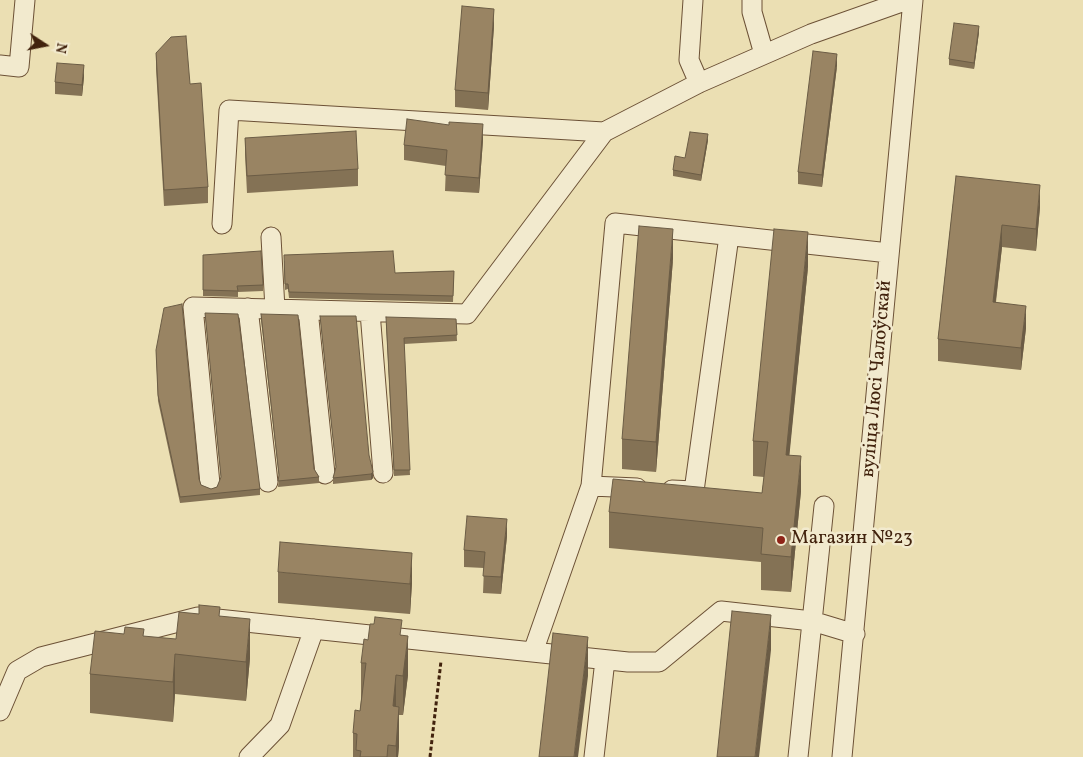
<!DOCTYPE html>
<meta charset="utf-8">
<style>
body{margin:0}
#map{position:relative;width:1083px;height:757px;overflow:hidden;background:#ebdfb3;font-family:Vollkorn,serif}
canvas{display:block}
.north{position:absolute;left:20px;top:20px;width:50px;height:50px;-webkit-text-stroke:4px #f2eace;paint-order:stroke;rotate:101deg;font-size:14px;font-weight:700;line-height:20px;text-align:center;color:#41220d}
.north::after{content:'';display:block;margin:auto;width:18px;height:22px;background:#41220d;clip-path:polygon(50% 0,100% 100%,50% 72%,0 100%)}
</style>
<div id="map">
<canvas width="1083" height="757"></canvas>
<div class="north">N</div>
</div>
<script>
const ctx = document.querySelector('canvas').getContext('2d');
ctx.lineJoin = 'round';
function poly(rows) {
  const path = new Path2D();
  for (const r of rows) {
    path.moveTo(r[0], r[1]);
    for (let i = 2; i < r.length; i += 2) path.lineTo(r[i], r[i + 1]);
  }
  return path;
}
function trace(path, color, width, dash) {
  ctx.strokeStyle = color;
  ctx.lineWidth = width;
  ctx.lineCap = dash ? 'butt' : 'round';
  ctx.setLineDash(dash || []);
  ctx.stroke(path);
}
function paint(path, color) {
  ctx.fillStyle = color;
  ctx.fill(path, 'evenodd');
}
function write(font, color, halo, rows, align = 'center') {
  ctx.font = font + ' Vollkorn,serif';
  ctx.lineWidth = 5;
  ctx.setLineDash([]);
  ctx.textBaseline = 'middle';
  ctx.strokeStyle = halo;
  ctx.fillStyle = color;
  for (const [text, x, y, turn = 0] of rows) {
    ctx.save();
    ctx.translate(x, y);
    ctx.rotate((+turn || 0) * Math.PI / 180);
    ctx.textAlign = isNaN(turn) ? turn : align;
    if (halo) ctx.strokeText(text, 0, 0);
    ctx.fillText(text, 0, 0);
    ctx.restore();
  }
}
const minor = poly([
 [693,0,689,60,699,83],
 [752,0,752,12,764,54],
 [0,65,19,67,25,0],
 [222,224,229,110,604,132],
 [271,237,275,309],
 [248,308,268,482],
 [308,310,325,474],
 [370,312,383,473],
 [210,484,193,307,467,314,604,132,699,83,811,34,907,0],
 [591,486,615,223,889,253],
 [672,490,694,491,729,236],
 [533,652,591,486,637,488],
 [0,711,17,671,41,657,198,617,628,662,659,662,721,611,812,621,855,634],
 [249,757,280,725,314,629],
 [594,757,605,660],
 [798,757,824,506],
 [842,757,913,0]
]);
trace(minor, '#6c5136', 21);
trace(poly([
 [430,757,441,661]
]), '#41220d', 3, [4, 2.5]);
trace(minor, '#f2eace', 19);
paint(poly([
 [494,26,488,110,455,107,455,90],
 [979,32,974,69,949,65,949,59],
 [156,53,208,187,208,203,164,206,156,69],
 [837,66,822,187,798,184,798,172],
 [84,77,82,96,55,94,55,82],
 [245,138,358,169,358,186,247,193,245,155],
 [483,140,479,193,445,191,446,166,404,160,404,145],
 [708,140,701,181,673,176,673,170],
 [956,176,1040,207,1036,251,1002,247,996,302,1026,328,1021,370,938,361,938,339],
 [203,255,263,285,263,291,238,292,238,297,203,296],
 [673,259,656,472,622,469,622,439],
 [284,261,395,273,454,271,453,302,289,298,288,289,285,290],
 [808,267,789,455,801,491,791,592,761,590,761,562,609,548,609,512,762,493,764,477,753,476,753,441],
 [205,313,260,489,260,495,180,503,158,401,156,350,201,485,211,489,217,487,221,478],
 [261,314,314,469,319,477,319,483,278,487,279,477,261,320],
 [320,316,373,478,371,480,333,484,333,478,336,468],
 [456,319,457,341,404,344,410,475,394,476,386,323],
 [507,536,501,594,483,593,484,568,464,567,464,550],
 [278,572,412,583,410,614,278,603],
 [220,616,250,658,246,701,175,694,173,722,90,713,90,674,176,639],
 [402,635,408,675,403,715,399,715,399,746,398,757,353,757,353,733,360,711,361,700,361,663,368,640]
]), '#847255');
paint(poly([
 [494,9,494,26,488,110,488,93],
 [979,26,979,32,974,69,974,63],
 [837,54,837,66,822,187,822,175],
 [84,65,84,77,82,96,82,85],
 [483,124,483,140,479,193,479,178],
 [708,134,708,140,701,181,701,175],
 [1040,185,1040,207,1036,251,1036,229],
 [1002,225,1002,247,993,324,993,302],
 [673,229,673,259,656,472,656,442],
 [808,232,808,267,786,490,786,455],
 [1026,306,1026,328,1021,370,1021,348],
 [801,456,801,491,791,592,791,557],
 [373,472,373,478,371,480,371,474],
 [507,519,507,536,501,594,501,577],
 [412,553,412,583,410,614,410,584],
 [771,615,771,650,759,757,755,757],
 [250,619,250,658,246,701,246,662],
 [408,636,408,675,403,715,403,676],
 [588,637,588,676,578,757,574,757],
 [175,654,175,694,173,722,173,682],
 [396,675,396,715,393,706],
 [399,707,399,746,398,757,396,757,396,746]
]), '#6b5c45');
const building = poly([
 [462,6,494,9,488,93,455,90,462,6],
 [954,23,979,26,974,63,949,59,954,23],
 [186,36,190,84,201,83,208,187,164,190,156,53,171,37,186,36],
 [813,51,837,54,822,175,798,172,813,51],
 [57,63,84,65,82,85,55,82,57,63],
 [407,119,449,125,449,122,483,124,479,178,445,175,447,150,404,145,407,119],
 [356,131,358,169,247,176,245,138,356,131],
 [690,132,708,134,701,175,673,170,675,156,685,158,690,132],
 [956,176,1040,185,1036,229,1002,225,993,302,1026,306,1021,348,938,339,956,176],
 [639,226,673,229,656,442,622,439,639,226],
 [774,229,808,232,786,455,801,456,791,557,761,554,763,528,609,512,613,479,762,493,768,442,753,441,774,229],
 [261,251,263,285,237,286,238,291,203,290,203,255,261,251],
 [393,251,395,273,454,271,453,296,289,292,288,284,285,284,284,255,393,251],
 [182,304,199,479,201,485,211,489,217,487,221,477,205,313,238,314,260,489,180,497,158,395,156,350,164,308,182,304],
 [261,314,298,315,314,469,319,477,278,481,279,475,261,314],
 [320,316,356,316,369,455,373,472,371,474,333,478,336,467,320,316],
 [386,317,456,319,457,335,404,338,410,470,394,470,386,317],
 [467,516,507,519,501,577,483,576,485,552,464,550,467,516],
 [280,542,412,553,410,584,278,572,280,542],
 [199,605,220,607,219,616,250,619,246,662,175,654,173,682,90,674,95,631,124,634,125,627,144,629,143,636,176,639,179,612,199,614,199,605],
 [732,611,771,615,755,757,717,757,732,611],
 [375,617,402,620,400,635,408,636,403,676,396,675,393,706,399,707,396,746,388,745,387,757,360,757,361,751,356,750,357,734,353,733,355,710,360,711,366,663,361,663,364,639,368,640,370,624,374,624,375,617],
 [553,633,588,637,574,757,539,757,553,633]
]);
paint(building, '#998463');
trace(building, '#6b5c45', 1);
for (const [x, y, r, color] of [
 [781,540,5,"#8f2418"]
]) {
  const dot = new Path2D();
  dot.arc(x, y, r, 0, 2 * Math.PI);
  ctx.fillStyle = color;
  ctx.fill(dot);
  trace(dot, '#f2eace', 2);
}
write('19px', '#41220d', '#f2eace', [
 ["вуліца Люсі Чалоўскай",878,379,-85]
]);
write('19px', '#41220d', '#f2eace', [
 ["Магазин №23",791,540]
], 'left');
</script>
